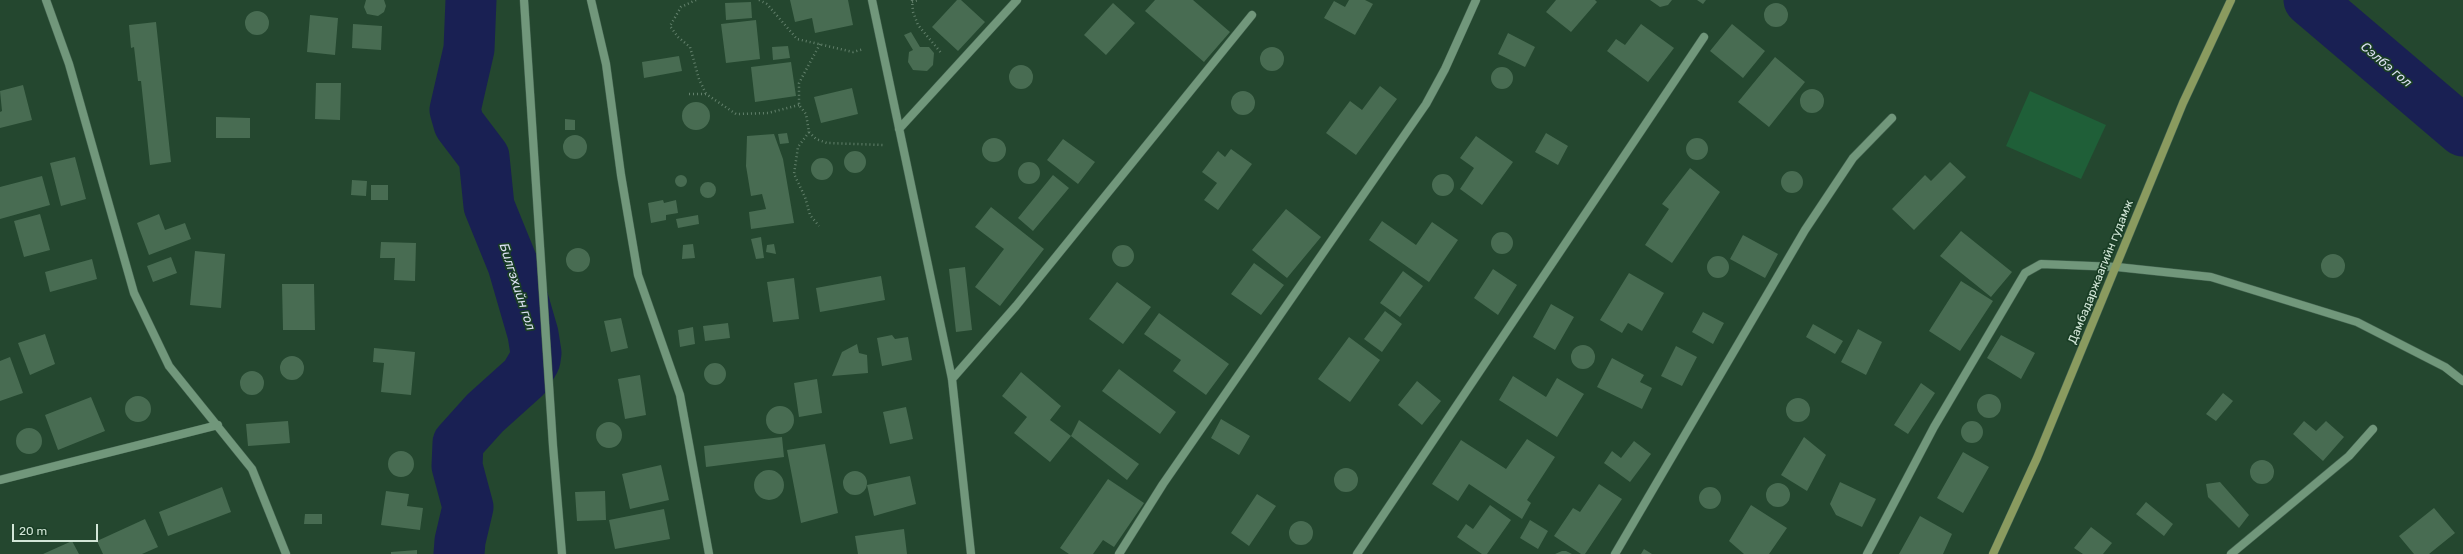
<!DOCTYPE html>
<meta charset="utf-8">
<style>
body{margin:0}
#map{position:relative;width:2463px;height:554px;overflow:hidden;background:#24472f;font-family:Rubik,sans-serif}
canvas{display:block}
.scale{position:absolute;left:12px;top:524px;width:86px;height:18px;box-sizing:border-box;border:2px solid #d2e6d7;border-top:0;padding-left:5px;font-size:12px;line-height:14px;white-space:nowrap;color:#d2e6d7;-webkit-text-stroke:3px #193d25;paint-order:stroke}
</style>
<div id="map">
<canvas width="2463" height="554"></canvas>
<div class="scale">20 m</div>
</div>
<script>
const ctx = document.querySelector('canvas').getContext('2d');
ctx.lineJoin = 'round';
function paint(path, color) {
  ctx.fillStyle = color;
  ctx.fill(path, 'evenodd');
}
function poly(rows) {
  const path = new Path2D();
  for (const r of rows) {
    if (r.length === 3) {
      path.moveTo(r[0] + r[2], r[1]);
      path.arc(r[0], r[1], r[2], 0, 2 * Math.PI);
      continue;
    }
    path.moveTo(r[0], r[1]);
    for (let i = 2; i < r.length; i += 2) path.lineTo(r[i], r[i + 1]);
  }
  return path;
}
function trace(path, color, width, dash) {
  ctx.strokeStyle = color;
  ctx.lineWidth = width;
  ctx.lineCap = dash ? 'butt' : 'round';
  ctx.setLineDash(dash || []);
  ctx.stroke(path);
}
function write(font, color, halo, rows, align = 'center') {
  ctx.font = font + ' Rubik,sans-serif';
  ctx.lineWidth = 3.5;
  ctx.setLineDash([]);
  ctx.textBaseline = 'middle';
  ctx.strokeStyle = halo;
  ctx.fillStyle = color;
  for (const [text, x, y, turn = 0] of rows) {
    ctx.save();
    ctx.translate(x, y);
    ctx.rotate((+turn || 0) * Math.PI / 180);
    ctx.textAlign = isNaN(turn) ? turn : align;
    if (halo) ctx.strokeText(text, 0, 0);
    ctx.fillText(text, 0, 0);
    ctx.restore();
  }
}
paint(poly([
 [2030,91,2106,125,2081,179,2006,146]
]), '#1f5f38');
trace(poly([
 [2309,0,2463,131],
 [459,554,460,541,468,507,457,466,458,443,485,413,525,377,535,360,536,353,533,334,513,265,489,206,484,157,459,124,455,110,469,49,471,0]
]), '#192053', 51);
paint(poly([
 [366,0,384,0,386,6,384,12,378,16,367,14,364,7],
 [790,0,848,0,853,25,815,33,812,18,795,22],
 [957,0,961,0,985,22,958,51,932,27],
 [1155,0,1193,0,1230,32,1204,62,1145,11],
 [1349,0,1365,0,1373,4,1355,35,1324,18,1334,1,1345,7],
 [1556,0,1595,0,1597,2,1571,32,1546,12],
 [1650,0,1672,0,1668,5,1660,7],
 [1697,0,1706,0,1703,4],
 [751,2,752,18,726,20,725,3],
 [1113,3,1135,23,1106,55,1084,35],
 [1776,15,12],
 [257,23,12],
 [310,15,338,18,335,55,307,52],
 [756,20,760,59,726,63,721,24],
 [156,22,171,162,150,165,141,81,138,81,134,47,131,48,129,25],
 [353,24,382,26,381,50,352,48],
 [1641,24,1674,48,1648,82,1607,51,1616,39,1625,45],
 [1732,24,1765,51,1743,78,1710,51],
 [911,32,920,47,929,47,934,53,933,65,927,71,913,70,908,62,909,52,913,50,904,35],
 [1508,33,1535,47,1525,67,1498,54],
 [788,46,790,58,773,60,772,47],
 [1272,59,12],
 [679,56,682,71,644,78,642,62],
 [1775,57,1805,82,1769,127,1738,102],
 [791,62,796,96,755,102,751,67],
 [1021,77,12],
 [1502,78,11],
 [316,83,341,83,340,120,315,119],
 [23,85,32,120,0,128,0,112,2,111,0,91],
 [1380,86,1397,99,1356,155,1326,133,1350,101,1362,110],
 [852,88,858,114,821,123,814,97],
 [1812,101,12],
 [1243,103,12],
 [696,116,14],
 [216,117,250,118,250,138,216,138],
 [565,119,575,120,575,130,565,130],
 [787,133,789,143,780,144,778,134],
 [1546,133,1568,146,1558,165,1535,152],
 [774,134,783,159,794,223,751,229,749,212,766,209,762,194,751,196,746,166,747,136],
 [575,147,12],
 [1476,136,1513,162,1482,205,1460,189,1474,168,1460,158],
 [1697,149,11],
 [994,150,12],
 [1063,139,1095,162,1078,184,1047,160],
 [1231,149,1252,164,1218,210,1204,200,1217,183,1202,172,1218,151,1225,157],
 [855,162,11],
 [75,157,86,199,61,206,50,163],
 [822,169,11],
 [1029,173,11],
 [1950,162,1966,177,1914,230,1892,209,1925,175,1931,181],
 [1690,168,1720,192,1672,263,1645,245,1669,209,1662,204],
 [1792,182,11],
 [1443,185,11],
 [681,181,6],
 [1053,175,1069,188,1033,231,1018,218],
 [42,176,50,205,0,219,0,187],
 [352,180,367,181,366,196,351,195],
 [708,190,8],
 [371,185,388,185,388,200,371,200],
 [663,200,664,203,676,200,678,213,666,215,666,220,651,223,648,203],
 [991,207,1044,249,1000,306,975,287,1004,249,975,227],
 [1286,209,1321,237,1287,278,1252,250],
 [40,214,50,250,24,257,14,221],
 [159,214,165,230,185,223,191,239,149,255,137,223],
 [698,215,699,224,678,228,676,219],
 [1382,221,1416,245,1432,222,1458,240,1429,282,1369,240],
 [1961,231,2012,272,1991,297,1940,256],
 [1502,243,11],
 [1743,235,1778,254,1765,278,1730,259],
 [761,237,764,258,756,259,751,239],
 [381,242,416,243,415,281,394,280,395,258,380,258],
 [693,244,695,258,682,259,683,245],
 [774,244,776,254,766,252,767,245],
 [1123,256,11],
 [578,260,12],
 [195,251,225,254,221,308,190,305],
 [2333,266,12],
 [1718,267,11],
 [171,257,177,273,153,282,147,266],
 [92,259,97,279,50,292,45,272],
 [1254,263,1284,285,1261,315,1231,294],
 [965,267,972,330,956,332,949,269],
 [1493,269,1517,285,1498,315,1474,298],
 [1403,271,1423,286,1400,317,1380,303],
 [1629,273,1664,293,1642,331,1628,323,1622,333,1600,320],
 [881,276,885,300,820,312,816,288],
 [794,278,799,319,773,322,767,282],
 [1961,281,1993,301,1960,351,1929,331],
 [1117,282,1151,307,1123,344,1089,319],
 [282,284,314,284,315,330,283,330],
 [1551,304,1574,317,1555,350,1533,337],
 [1385,311,1402,324,1382,352,1364,339],
 [1703,312,1724,323,1713,344,1692,332],
 [1159,313,1229,364,1206,395,1173,371,1181,360,1144,334],
 [621,318,628,348,611,352,604,321],
 [728,323,730,338,705,341,703,326],
 [1813,324,1843,341,1835,354,1806,337],
 [693,327,695,344,680,347,678,330],
 [1858,329,1882,342,1866,375,1841,362],
 [45,334,55,364,30,375,18,343],
 [892,335,895,339,908,337,912,360,882,366,877,338],
 [2001,335,2035,353,2021,379,1987,358],
 [1349,337,1380,360,1350,402,1318,379],
 [857,344,859,353,867,355,868,373,832,376,842,352],
 [1583,357,12],
 [1676,346,1697,357,1682,386,1661,376],
 [374,348,415,352,411,395,381,392,384,363,373,362],
 [292,368,12],
 [10,357,23,393,0,401,0,361],
 [1612,358,1644,375,1640,382,1652,388,1642,409,1597,387],
 [715,374,11],
 [1119,369,1176,412,1160,434,1102,391],
 [252,383,12],
 [1021,372,1061,406,1050,420,1071,436,1050,462,1014,433,1027,417,1002,396],
 [640,375,646,415,625,419,618,379],
 [1513,376,1546,397,1557,378,1584,394,1557,437,1499,400],
 [817,379,822,413,799,417,794,383],
 [1417,381,1441,401,1422,425,1398,405],
 [1921,383,1935,393,1908,434,1894,425],
 [2223,393,2233,401,2216,421,2206,414],
 [1989,406,12],
 [138,409,13],
 [91,397,105,431,58,450,45,415],
 [1798,410,12],
 [780,420,14],
 [906,407,913,439,890,444,883,412],
 [1221,419,1250,436,1239,455,1211,438],
 [1079,420,1139,464,1127,480,1071,436],
 [1972,432,11],
 [288,421,290,443,248,446,246,424],
 [2304,421,2316,431,2326,421,2344,437,2323,461,2293,434],
 [609,435,13],
 [29,441,13],
 [782,437,784,457,706,467,704,446],
 [1804,437,1826,455,1807,491,1781,475],
 [1527,439,1555,457,1527,500,1531,503,1522,519,1469,484,1458,501,1432,484,1461,440,1506,469],
 [1634,441,1651,454,1630,482,1604,463,1612,451,1621,458],
 [825,444,838,513,801,523,787,450],
 [401,464,13],
 [1963,452,1989,467,1963,513,1937,498],
 [2262,472,12],
 [661,465,669,500,630,509,622,474],
 [1346,480,12],
 [769,485,15],
 [855,483,12],
 [910,476,916,504,874,516,867,485],
 [1108,479,1144,503,1114,547,1103,540,1093,554,1069,554,1060,548],
 [1840,482,1876,499,1862,527,1836,515,1830,504],
 [2220,482,2249,515,2239,528,2208,497,2206,484],
 [1778,495,12],
 [1599,484,1622,499,1585,554,1581,554,1554,536,1573,508,1580,512],
 [1710,498,11],
 [222,487,231,512,168,536,159,512],
 [386,491,409,494,407,506,423,508,420,530,381,525],
 [605,491,606,520,577,521,575,492],
 [1257,494,1276,506,1249,546,1231,533],
 [2146,502,2173,524,2164,536,2136,514],
 [1490,505,1511,520,1487,554,1482,554,1457,537,1466,524,1473,529],
 [1751,505,1787,528,1769,554,1744,554,1729,541],
 [2434,508,2455,533,2429,554,2414,554,2399,536],
 [664,509,670,539,615,549,609,520],
 [305,514,322,514,322,524,304,524],
 [1920,516,1952,534,1943,554,1899,554],
 [145,519,158,547,142,554,103,554,97,541],
 [1530,520,1548,531,1538,549,1520,538],
 [1301,533,12],
 [2091,527,2112,543,2103,554,2083,554,2074,548],
 [904,529,907,554,858,554,855,536],
 [72,541,79,554,43,554],
 [1644,549,1652,554,1641,554],
 [417,550,417,554,391,554,391,552],
 [1562,551,1566,551,1572,554,1555,554]
]), '#486c52');
const street = poly([
 [46,0,69,64,134,293,169,366,252,469,286,554],
 [524,0,553,446,562,554],
 [591,0,606,64,621,175,638,275,680,395,709,554],
 [872,0,952,379,971,554],
 [899,129,1017,0],
 [952,379,1016,306,1252,15],
 [0,480,218,425],
 [1119,554,1163,484,1426,104,1445,69,1476,0],
 [1357,554,1704,37],
 [1615,554,1805,230,1853,158,1892,118],
 [1867,554,1934,427,2025,273,2041,264,2117,267,2211,277,2357,322,2445,367,2463,381],
 [2231,554,2349,456,2373,429]
]);
const secondary = poly([
 [1993,554,2037,458,2183,103,2231,0]
]);
trace(street, '#456451', 9);
trace(secondary, '#456451', 9);
trace(poly([
 [696,0,681,7,670,26,678,37,690,47,699,79,706,94],
 [759,0,767,4,797,39,853,52,864,49],
 [912,0,913,12,918,25,942,54],
 [912,2,918,0],
 [820,44,799,83,799,105,806,114,809,132,816,139,827,143,884,145],
 [689,94,706,94,736,114,768,113,799,105],
 [809,132,798,147,794,174,805,197,810,215,819,226]
]), '#62806b', 2.5, [1, 3]);
trace(street, '#71977b', 8);
trace(secondary, '#8a9b5f', 8);
write('12px', '#d2e6d7', '#193d25', [
 ["Дамбадаржаагийн гудамж",2101,272,-68]
]);
write('italic 13px', '#dbe0f1', '#193d25', [
 ["Сэлбэ гол",2386,65,40],
 ["Билгэхийн гол",517,287,72]
]);
</script>
